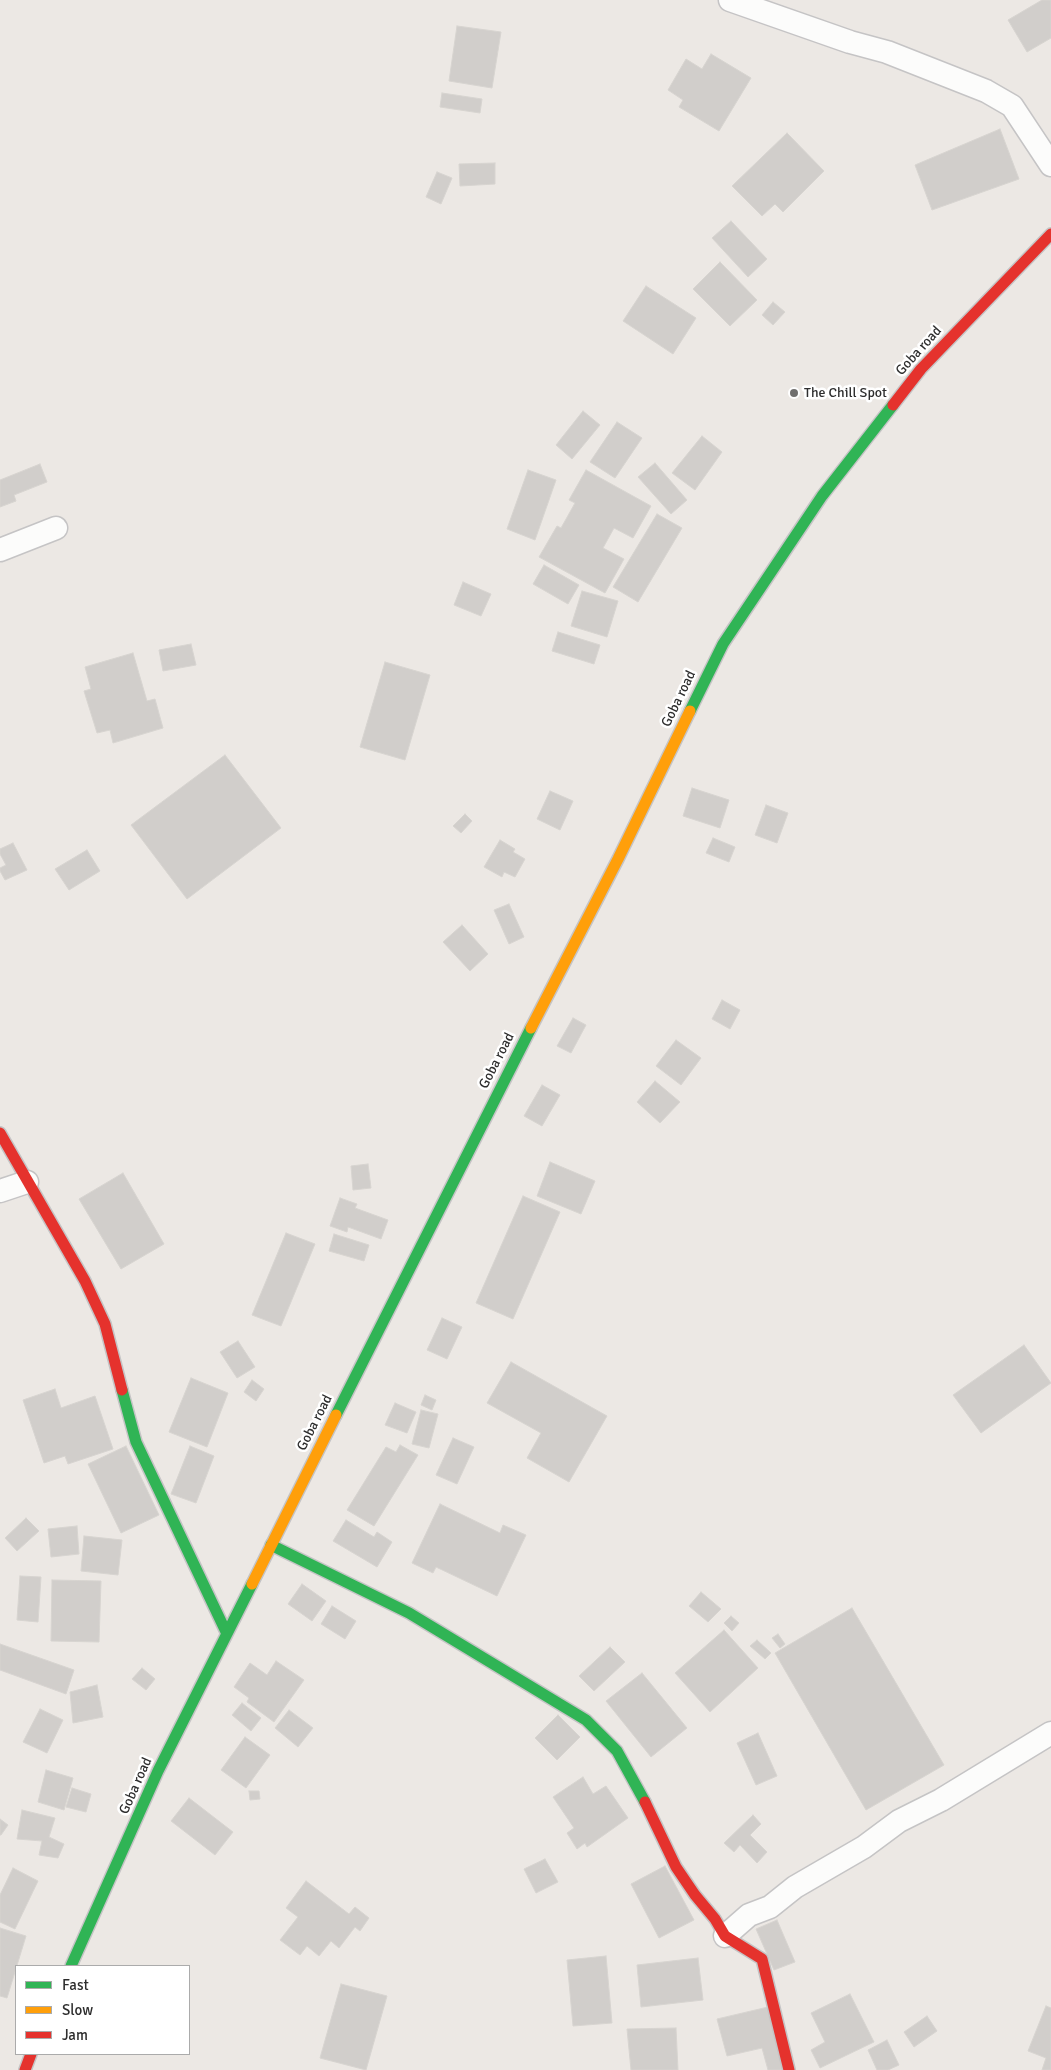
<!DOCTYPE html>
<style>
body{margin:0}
#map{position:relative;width:1051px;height:2070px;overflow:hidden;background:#ece8e4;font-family:Signika,sans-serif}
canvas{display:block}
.legend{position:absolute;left:15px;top:1965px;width:175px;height:90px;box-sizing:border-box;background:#fff;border:1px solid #ababab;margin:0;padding:6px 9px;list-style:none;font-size:15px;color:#2e2e2e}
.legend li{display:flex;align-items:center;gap:10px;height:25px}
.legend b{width:25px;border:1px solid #ababab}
</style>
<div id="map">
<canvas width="1051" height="2070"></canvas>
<ul class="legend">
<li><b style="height:6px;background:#30b455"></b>Fast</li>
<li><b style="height:6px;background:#ff9f0a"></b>Slow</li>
<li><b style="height:6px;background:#e5322d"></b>Jam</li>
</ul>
</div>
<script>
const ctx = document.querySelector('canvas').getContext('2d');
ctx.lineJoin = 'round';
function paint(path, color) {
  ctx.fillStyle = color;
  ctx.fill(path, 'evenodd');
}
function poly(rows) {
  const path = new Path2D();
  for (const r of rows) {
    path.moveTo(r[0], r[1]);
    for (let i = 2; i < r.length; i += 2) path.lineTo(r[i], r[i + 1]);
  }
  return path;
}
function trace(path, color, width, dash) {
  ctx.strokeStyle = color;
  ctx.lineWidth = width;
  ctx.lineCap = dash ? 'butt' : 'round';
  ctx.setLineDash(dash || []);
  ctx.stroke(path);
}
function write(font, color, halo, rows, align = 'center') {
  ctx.font = font + ' Signika,sans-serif';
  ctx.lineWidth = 5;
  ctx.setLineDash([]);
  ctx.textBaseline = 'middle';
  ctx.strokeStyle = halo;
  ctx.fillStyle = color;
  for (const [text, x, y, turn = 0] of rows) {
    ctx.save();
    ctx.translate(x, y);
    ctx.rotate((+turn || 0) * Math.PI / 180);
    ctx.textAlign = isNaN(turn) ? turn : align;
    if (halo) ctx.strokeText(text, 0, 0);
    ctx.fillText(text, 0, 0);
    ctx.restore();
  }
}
const building = poly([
 [1042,0,1051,0,1051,38,1027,52,1008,20,1042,0],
 [457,26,501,32,492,88,449,81,457,26],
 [711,54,751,78,719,131,679,107,683,100,668,90,686,59,702,69,711,54],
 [442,93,482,99,480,113,440,107,442,93],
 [1000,129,1019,179,932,210,915,165,1000,129],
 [787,133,824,171,783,212,775,204,762,216,732,186,787,133],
 [495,163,495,184,460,186,459,164,495,163],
 [437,172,452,178,441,204,426,197,437,172],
 [731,221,767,259,748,277,712,238,731,221],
 [720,262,757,300,730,326,693,289,720,262],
 [646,286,696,318,673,354,623,321,646,286],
 [773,302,785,312,773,325,762,315,773,302],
 [583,411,600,425,572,459,556,445,583,411],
 [617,422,642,438,615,478,590,462,617,422],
 [702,436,722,452,695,490,672,473,702,436],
 [655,463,687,500,671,514,638,477,655,463],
 [40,464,47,482,14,495,16,501,0,507,0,480,40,464],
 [528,470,556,480,535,540,507,529,528,470],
 [586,470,651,506,633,538,614,528,603,548,624,559,605,593,539,557,557,526,561,528,575,503,569,500,586,470],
 [657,514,682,528,638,602,613,587,657,514],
 [544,565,579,585,568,604,533,584,544,565],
 [463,582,491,594,481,616,454,605,463,582],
 [582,591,618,601,607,637,571,626,582,591],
 [558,632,600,645,594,664,552,651,558,632],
 [191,644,196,665,163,671,159,650,191,644],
 [133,653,147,701,155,699,163,728,113,743,110,730,97,733,84,691,91,689,85,667,133,653],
 [385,662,430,675,405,760,360,747,385,662],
 [225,755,281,828,187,899,131,825,225,755],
 [692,788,729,800,720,828,683,816,692,788],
 [550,791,573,801,560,830,537,819,550,791],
 [766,805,788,813,777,843,755,835,766,805],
 [465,814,472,821,461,833,453,826,465,814],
 [713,838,735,847,729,862,706,853,713,838],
 [500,840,515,849,513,852,525,859,515,877,504,872,502,877,484,867,500,840],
 [13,843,27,870,5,880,0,871,0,868,6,865,0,854,0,849,13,843],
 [87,850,100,871,69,890,55,869,87,850],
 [509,904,524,937,509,944,494,910,509,904],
 [462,925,488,954,470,971,443,942,462,925],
 [722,1000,740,1010,730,1029,712,1019,722,1000],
 [573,1018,586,1025,571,1053,557,1046,573,1018],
 [676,1040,701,1058,681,1085,656,1066,676,1040],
 [655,1081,680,1102,660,1123,637,1102,655,1081],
 [542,1085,560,1095,542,1126,524,1116,542,1085],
 [550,1162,595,1181,581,1214,537,1196,550,1162],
 [368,1164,371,1188,353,1190,351,1166,368,1164],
 [123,1173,164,1244,121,1269,79,1199,123,1173],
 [523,1196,560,1212,513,1319,476,1303,523,1196],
 [340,1198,357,1204,355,1208,388,1220,381,1239,348,1227,347,1232,330,1226,340,1198],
 [286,1233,315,1244,281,1326,252,1315,286,1233],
 [334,1234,369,1245,364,1261,329,1251,334,1234],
 [442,1318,462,1327,447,1359,427,1350,442,1318],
 [238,1341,255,1367,237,1378,220,1352,238,1341],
 [1024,1345,1051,1383,981,1433,953,1395,1024,1345],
 [511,1362,607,1416,569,1482,527,1458,541,1433,487,1403,511,1362],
 [191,1378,228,1393,207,1447,169,1432,191,1378],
 [252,1380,264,1389,256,1401,244,1392,252,1380],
 [55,1389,61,1408,95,1396,113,1449,68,1464,65,1456,44,1463,23,1400,55,1389],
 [425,1395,436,1400,432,1410,421,1405,425,1395],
 [395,1403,416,1412,407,1433,385,1425,395,1403],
 [421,1410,438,1414,429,1448,412,1444,421,1410],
 [453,1438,474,1447,457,1484,436,1475,453,1438],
 [400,1445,418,1455,374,1526,347,1510,386,1447,396,1452,400,1445],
 [126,1446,159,1515,121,1533,88,1464,126,1446],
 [190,1446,214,1456,196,1503,171,1494,190,1446],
 [440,1504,500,1533,503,1525,526,1535,497,1596,436,1567,433,1573,412,1563,440,1504],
 [26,1518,39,1531,17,1551,5,1538,26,1518],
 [346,1520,374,1537,377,1532,392,1542,377,1567,333,1541,346,1520],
 [77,1526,79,1554,51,1557,48,1529,77,1526],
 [84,1536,122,1540,118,1575,81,1571,84,1536],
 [20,1576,41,1577,38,1622,17,1620,20,1576],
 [52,1580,101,1581,99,1642,51,1641,52,1580],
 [302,1584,326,1601,312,1621,288,1604,302,1584],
 [701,1592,721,1609,708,1622,689,1606,701,1592],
 [332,1606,356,1621,345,1639,321,1624,332,1606],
 [852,1608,944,1765,866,1810,775,1653,852,1608],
 [731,1616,739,1623,732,1631,724,1623,731,1616],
 [724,1630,758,1668,710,1712,675,1673,724,1630],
 [778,1634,785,1644,780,1648,772,1638,778,1634],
 [757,1640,771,1653,765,1659,750,1646,757,1640],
 [0,1644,74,1670,66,1694,0,1670,0,1644],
 [610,1647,625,1662,594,1691,579,1676,610,1647],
 [276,1661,304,1680,274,1722,247,1702,249,1698,234,1687,250,1663,267,1675,276,1661],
 [142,1668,155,1679,146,1690,132,1679,142,1668],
 [642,1673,687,1728,651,1757,606,1701,642,1673],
 [97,1685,103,1717,73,1723,70,1692,97,1685],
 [242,1703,261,1718,251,1731,232,1715,242,1703],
 [40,1709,63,1720,47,1753,23,1742,40,1709],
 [289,1710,313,1728,298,1747,275,1728,289,1710],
 [558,1715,580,1737,557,1760,535,1738,558,1715],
 [758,1733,777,1776,756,1785,737,1743,758,1733],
 [245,1737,270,1755,246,1788,221,1770,245,1737],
 [46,1770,73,1778,64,1810,38,1802,46,1770],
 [583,1777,593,1794,606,1786,628,1818,587,1847,585,1843,577,1849,567,1833,574,1828,553,1797,583,1777],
 [72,1788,91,1794,86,1812,66,1807,72,1788],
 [249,1791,259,1791,260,1799,250,1800,249,1791],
 [189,1798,233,1832,215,1855,171,1821,189,1798],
 [22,1810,55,1818,49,1837,64,1844,58,1858,39,1855,42,1841,17,1839,22,1810],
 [753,1815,761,1824,750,1835,767,1852,757,1863,740,1845,734,1852,724,1843,753,1815],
 [0,1819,8,1825,1,1835,0,1835,0,1819],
 [545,1859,558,1882,536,1893,524,1869,545,1859],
 [665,1866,694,1920,659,1938,631,1884,665,1866],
 [13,1868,38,1881,15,1929,0,1922,0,1895,13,1868],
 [306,1881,349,1914,355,1907,369,1918,360,1931,355,1927,339,1948,331,1941,319,1956,307,1946,300,1955,280,1940,298,1917,286,1908,306,1881],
 [777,1920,795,1962,774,1970,756,1929,777,1920],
 [0,1928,26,1936,7,1998,0,1996,0,1928],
 [606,1956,612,2023,573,2026,567,1960,606,1956],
 [698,1958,703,2000,641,2007,637,1965,698,1958],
 [341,1984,387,1996,366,2070,320,2058,341,1984],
 [850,1994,874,2042,820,2068,811,2050,825,2042,811,2013,850,1994],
 [1046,2006,1051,2008,1051,2070,1042,2070,1046,2058,1028,2051,1046,2006],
 [768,2007,784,2070,768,2070,762,2048,727,2056,717,2019,768,2007],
 [927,2016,937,2031,914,2047,904,2032,927,2016],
 [676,2028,678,2070,631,2070,627,2029,676,2028],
 [887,2040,899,2065,888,2070,877,2070,868,2050,887,2040]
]);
paint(building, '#d1cecb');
trace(building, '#d7d4d0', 1);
const street = poly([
 [730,0,850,42,887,52,986,91,1012,106,1051,165],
 [0,550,56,528],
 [0,1191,27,1182],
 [725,1936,749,1915,770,1907,795,1887,864,1847,899,1821,941,1800,1051,1733]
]);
const fast = poly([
 [690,711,723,644,822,496,893,405],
 [122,1390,136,1442,227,1634],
 [336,1415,531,1028],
 [271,1545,409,1613,586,1720,617,1751,645,1802],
 [71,1966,158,1771,252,1584]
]);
const slow = poly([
 [531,1028,618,859,690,711],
 [252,1584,336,1415]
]);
const jam = poly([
 [893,405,921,369,1051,234],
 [0,1133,85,1281,105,1324,122,1390],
 [645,1802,676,1867,695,1895,715,1919,725,1936,762,1959,789,2070],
 [25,2070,31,2054]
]);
trace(street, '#c5c4c5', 25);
trace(fast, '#c5c4c5', 14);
trace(slow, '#c5c4c5', 14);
trace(jam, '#c5c4c5', 14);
trace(street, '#fcfcfb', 22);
trace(fast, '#30b455', 11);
trace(slow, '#ff9f0a', 11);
trace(jam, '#e5322d', 11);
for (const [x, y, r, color] of [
 [794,393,5,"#706f6e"]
]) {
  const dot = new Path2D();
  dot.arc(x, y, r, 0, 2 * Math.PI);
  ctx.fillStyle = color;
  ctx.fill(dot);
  trace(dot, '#fff', 2);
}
write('14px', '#2e2e2e', '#fff', [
 ["Goba road",919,351,-48],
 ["Goba road",679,699,-64],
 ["Goba road",497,1061,-63],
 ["Goba road",315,1423,-63],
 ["Goba road",136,1786,-66]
]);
write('14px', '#2e2e2e', '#fff', [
 ["The Chill Spot",804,393]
], 'left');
</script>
